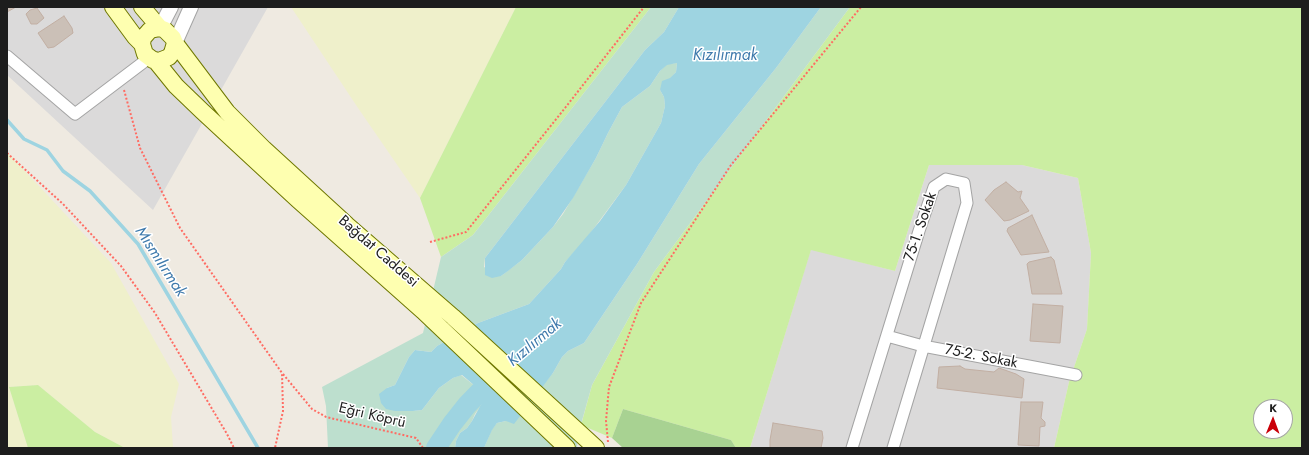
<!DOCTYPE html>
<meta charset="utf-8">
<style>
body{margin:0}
#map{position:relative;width:1309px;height:455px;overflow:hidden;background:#efeae1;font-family:Jost,sans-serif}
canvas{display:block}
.frame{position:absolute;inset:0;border:8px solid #1d1d1d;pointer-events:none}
.north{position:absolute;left:1253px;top:399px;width:40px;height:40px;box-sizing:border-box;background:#fff;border:1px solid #a5a5a5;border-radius:50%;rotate:1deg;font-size:11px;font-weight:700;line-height:16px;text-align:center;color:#1d1d1d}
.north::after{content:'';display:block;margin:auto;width:14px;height:18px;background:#ca0008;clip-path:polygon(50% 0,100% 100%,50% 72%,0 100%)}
</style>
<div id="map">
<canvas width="1309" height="455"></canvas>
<div class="frame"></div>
<div class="north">K</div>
</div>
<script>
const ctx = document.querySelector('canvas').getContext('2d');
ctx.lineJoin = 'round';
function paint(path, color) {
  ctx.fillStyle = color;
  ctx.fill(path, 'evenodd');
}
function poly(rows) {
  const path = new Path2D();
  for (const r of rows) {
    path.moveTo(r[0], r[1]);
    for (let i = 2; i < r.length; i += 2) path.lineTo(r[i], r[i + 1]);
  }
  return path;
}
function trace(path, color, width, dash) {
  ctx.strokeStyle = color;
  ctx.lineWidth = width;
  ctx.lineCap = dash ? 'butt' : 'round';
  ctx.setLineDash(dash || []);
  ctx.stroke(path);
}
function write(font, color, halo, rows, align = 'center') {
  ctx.font = font + ' Jost,sans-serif';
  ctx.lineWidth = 3;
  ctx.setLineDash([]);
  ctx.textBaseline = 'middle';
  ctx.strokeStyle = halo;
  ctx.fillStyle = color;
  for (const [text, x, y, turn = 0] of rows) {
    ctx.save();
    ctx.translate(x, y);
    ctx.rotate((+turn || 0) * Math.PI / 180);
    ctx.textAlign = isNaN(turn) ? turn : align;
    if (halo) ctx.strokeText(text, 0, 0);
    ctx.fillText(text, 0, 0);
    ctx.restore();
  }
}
paint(poly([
 [7,7,268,7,153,210,7,75],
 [929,165,1022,165,1078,178,1091,253,1087,329,1069,382,1054,448,750,448,811,249,895,271]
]), '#dbdada');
paint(poly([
 [291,7,516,7,420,198,358,108],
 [7,152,111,263,179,384,171,417,173,448,125,448,95,432,38,385,9,387,28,448,7,448]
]), '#eff0cb');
paint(poly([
 [516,7,651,7,473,235,441,257,420,198],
 [850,7,1302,7,1302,448,1054,448,1069,382,1087,329,1091,253,1078,178,1022,165,929,165,895,271,811,250,750,448,736,448,731,440,623,409,612,438,581,425,592,385,654,272],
 [1261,407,1285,407,1285,431,1261,431],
 [38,385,95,432,125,448,28,448,9,387]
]), '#cbeea2');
paint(poly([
 [623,409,731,440,736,448,623,448,612,438]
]), '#a8d292');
paint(poly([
 [651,7,679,7,664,32,645,50,485,258,484,267,501,276,522,260,553,227,563,214,596,158,608,133,622,107,650,86,660,71,667,64,677,63,676,72,660,90,664,97,665,106,661,123,626,185,583,243,565,262,561,269,529,304,478,323,437,346,431,352,415,350,409,357,395,385,387,388,395,411,413,411,422,410,439,388,453,378,461,375,475,386,484,390,484,399,480,407,475,414,472,421,467,428,460,433,456,441,455,448,328,448,326,406,322,387,423,333,441,257,473,235],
 [821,7,850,7,654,272,592,385,578,435,577,448,484,448,492,429,497,423,506,421,547,380,553,373,562,357,568,351,584,343,637,264,699,164,776,68]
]), '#bddfce');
paint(poly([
 [679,7,821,7,776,68,699,164,637,264,584,343,568,351,562,357,553,373,514,424,506,421,497,423,492,430,484,448,455,448,456,441,460,433,467,428,472,421,484,399,484,390,475,386,462,375,453,378,439,388,422,410,413,411,395,411,386,409,381,403,379,394,387,388,395,385,409,357,415,350,431,352,437,346,478,323,529,304,561,269,565,262,600,221,626,185,661,123,665,106,664,97,660,90,662,81,670,78,676,72,677,63,667,65,660,71,650,86,622,107,608,133,596,158,573,198,553,227,522,260,508,271,501,276,492,278,485,275,485,258,645,50,664,32]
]), '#9ed4e1');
trace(poly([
 [7,120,24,139,47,150,63,171,90,191,138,244,258,448]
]), '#9ed4e1', 3.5);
trace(poly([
 [436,448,452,424,467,405,501,370]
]), '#9ed4e1', 20);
const building = poly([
 [7,7,16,7,7,12,7,7],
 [37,8,44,18,37,24,31,24,26,14,30,10,37,8],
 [64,16,72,28,73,33,54,47,48,48,38,33,64,16],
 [1006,182,1018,192,1022,191,1020,198,1029,211,1010,220,1004,221,985,200,994,190,1006,182],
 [1032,215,1049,252,1021,255,1007,231,1008,228,1032,215],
 [1051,257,1054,260,1062,294,1032,294,1027,264,1029,262,1051,257],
 [1033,304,1063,306,1060,343,1030,341,1033,304],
 [960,366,965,369,994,372,999,368,1016,374,1024,379,1022,398,937,388,939,367,960,366],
 [1021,402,1043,402,1041,418,1045,422,1045,426,1040,427,1039,446,1018,445,1021,402],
 [773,423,822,431,823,438,821,448,770,448,770,440,773,423]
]);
paint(building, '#cbc0b7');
trace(building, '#c2afa3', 1);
const minor = poly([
 [7,56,75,114,149,58],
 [887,336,923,346,1076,375],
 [852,448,919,231,934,187,946,179,964,183,967,203,893,448]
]);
const tertiary = poly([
 [160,28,171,7],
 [175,43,191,7]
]);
const secondary = poly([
 [113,7,135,37,142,44],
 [142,7,160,28],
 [175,43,172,53,169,57,159,61,153,60,145,54,142,44,143,38,150,30,160,28,165,30,173,38,175,43,227,112,264,149,347,225,453,317,596,448],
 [155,60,176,86,202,111,298,200,423,311,567,448]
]);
trace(minor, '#a4a4a4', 13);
trace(tertiary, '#a4a4a4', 16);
trace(secondary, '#6f7800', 18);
trace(poly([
 [124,90,140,148,180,228,282,373,283,411,275,448],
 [7,153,63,204,121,266,155,313,227,434,234,448],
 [430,242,466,232,565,108,644,7],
 [283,374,312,409,326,417,416,438,423,448],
 [608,442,606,421,609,387,641,303,731,165,861,7]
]), '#ff6c63', 2, [2, 2]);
trace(minor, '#fff', 11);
trace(tertiary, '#fff', 14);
trace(secondary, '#feffb0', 16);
write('15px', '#1d1d1d', '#fff', [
 ["75-1. Sokak",921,227,-71],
 ["Bağdat Caddesi",378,252,41],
 ["75-2. Sokak",981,357,11],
 ["Eğri Köprü",372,416,13]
]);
write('italic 16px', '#3f7aac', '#fff', [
 ["Kızılırmak",725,56],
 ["Mısmılırmak",160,262,57],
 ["Kızılırmak",535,343,-40]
]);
</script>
